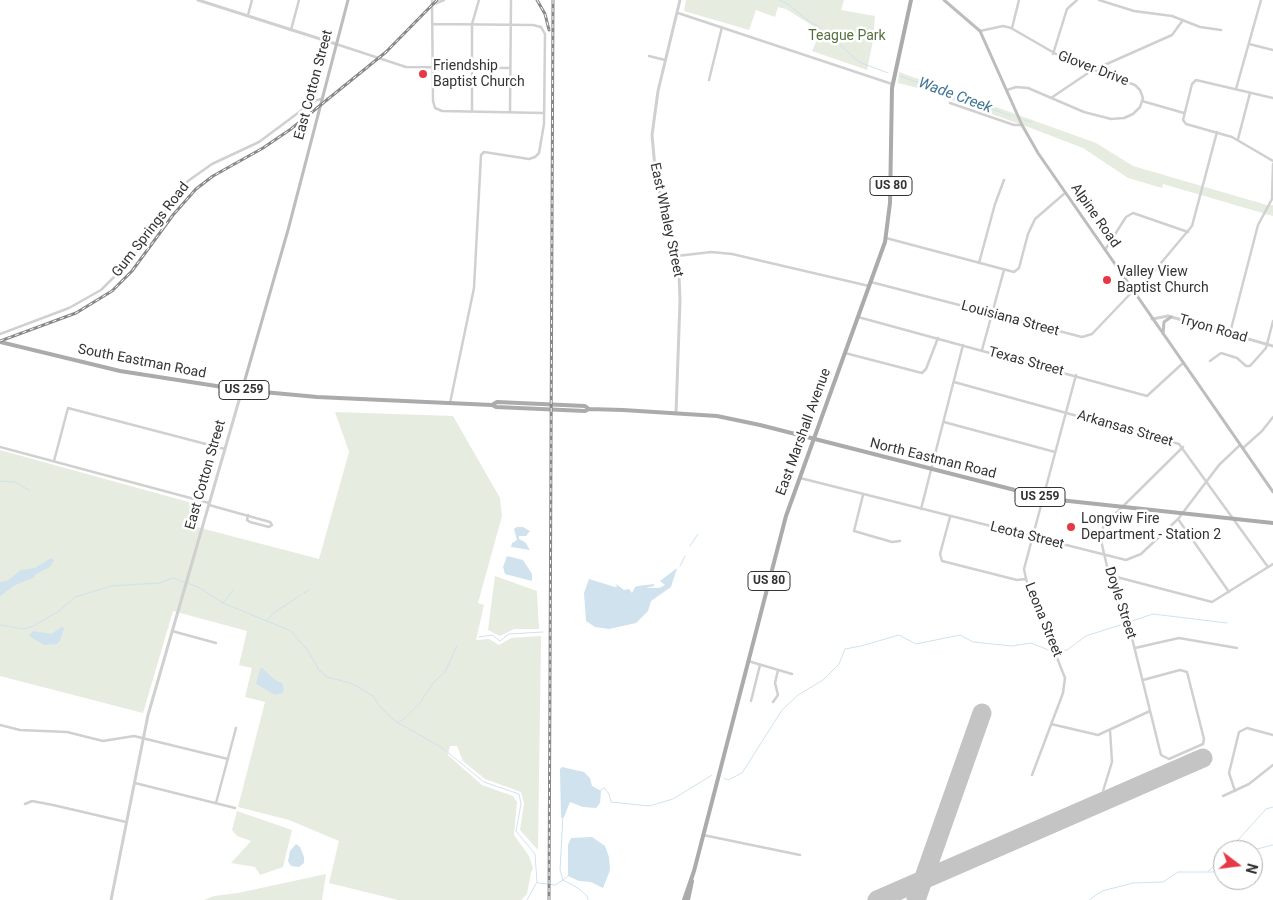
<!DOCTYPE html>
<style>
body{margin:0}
#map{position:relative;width:1273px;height:900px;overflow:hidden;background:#fff;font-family:Roboto,sans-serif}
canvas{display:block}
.north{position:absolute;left:1213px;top:840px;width:50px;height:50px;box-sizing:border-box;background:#fff;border:1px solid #adadad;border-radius:50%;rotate:105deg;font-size:14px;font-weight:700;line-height:20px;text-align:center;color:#333}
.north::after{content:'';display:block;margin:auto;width:18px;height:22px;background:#e63946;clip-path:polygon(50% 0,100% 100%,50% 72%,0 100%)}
</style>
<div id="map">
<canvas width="1273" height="900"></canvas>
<div class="north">N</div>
</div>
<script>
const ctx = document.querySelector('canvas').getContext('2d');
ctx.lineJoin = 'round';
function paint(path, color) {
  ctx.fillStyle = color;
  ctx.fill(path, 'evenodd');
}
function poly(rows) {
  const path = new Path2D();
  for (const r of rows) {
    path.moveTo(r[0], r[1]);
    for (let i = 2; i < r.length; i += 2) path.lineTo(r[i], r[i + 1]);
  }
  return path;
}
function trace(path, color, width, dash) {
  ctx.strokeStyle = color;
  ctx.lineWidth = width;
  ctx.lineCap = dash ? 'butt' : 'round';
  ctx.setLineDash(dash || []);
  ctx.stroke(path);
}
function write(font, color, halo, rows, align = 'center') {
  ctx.font = font + ' Roboto,sans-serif';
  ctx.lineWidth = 5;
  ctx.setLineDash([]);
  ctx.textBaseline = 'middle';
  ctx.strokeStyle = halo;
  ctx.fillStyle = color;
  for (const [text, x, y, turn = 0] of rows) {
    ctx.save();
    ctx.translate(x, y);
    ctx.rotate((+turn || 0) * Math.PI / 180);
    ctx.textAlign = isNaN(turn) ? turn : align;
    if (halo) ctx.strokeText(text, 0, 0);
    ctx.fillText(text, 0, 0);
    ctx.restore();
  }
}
paint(poly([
 [686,0,844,0,841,10,875,16,873,41,867,70,812,51,821,31,786,9,778,7,775,17,756,10,749,30,684,11],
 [899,72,1096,143,1133,166,1267,205,1273,205,1273,216,1163,184,1162,188,1128,178,1083,148,1028,127,918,88,898,83],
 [335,412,453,416,500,498,502,516,478,603,484,605,476,640,489,639,499,645,511,638,541,636,538,850,520,830,524,803,521,792,485,779,463,761,457,746,450,746,448,755,482,785,513,796,517,802,514,835,529,856,533,869,531,872,527,894,521,900,398,900,329,883,339,841,289,820,238,807,265,702,245,697,252,668,239,665,247,631,173,611,143,713,0,676,0,450,203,506,197,527,319,559,349,452],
 [495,576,537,591,539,629,514,629,500,636,488,630],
 [237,811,292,830,283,867,260,875,255,867,231,863,251,841,237,836,232,830],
 [326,874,322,900,204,900,214,896,238,893]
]), '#e6ecdf');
paint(poly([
 [517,527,523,527,530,531,526,536,519,536,519,539,525,542,530,550,511,547,512,543,517,540,514,529],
 [507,556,523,560,532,574,532,581,505,574,503,567],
 [51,558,54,560,50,567,36,574,33,578,15,585,0,596,0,582,7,581,21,570,35,568],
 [677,568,671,587,651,601,648,611,636,623,609,629,595,627,586,621,584,593,589,579,615,587,617,587,616,584,624,590,629,589,632,593,635,587,638,586,654,584,654,586,646,588,659,588,665,585,660,581],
 [62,627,64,628,60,641,57,644,44,645,29,636,33,631,51,634],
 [261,667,275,680,282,683,284,690,282,693,275,695,256,684],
 [562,767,584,772,590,778,592,786,601,791,600,803,596,808,583,807,570,802,564,817,561,818,560,769],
 [592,837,605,846,609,857,610,870,603,888,591,882,579,881,568,876,568,845,571,838],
 [296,844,300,847,304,857,304,863,299,867,291,866,288,861,290,851]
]), '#cfe2ee');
trace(poly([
 [779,0,788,4,810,22,821,28],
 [825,31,859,62,888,73],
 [900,76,1011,116],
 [1024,120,1032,122],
 [0,481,15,482,30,491],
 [690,546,698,534],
 [680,566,685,556],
 [304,593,309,590],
 [223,603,233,590],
 [267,620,275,612,301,595],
 [1132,621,1153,614,1227,623],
 [0,625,24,629,33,626,59,611,75,597,111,586,159,583,173,578,198,587,223,603,291,631,308,651,319,670,327,677,353,684,373,696,381,708,395,721,441,747,484,782,519,794,521,804,516,831,535,854,537,882,539,883,555,885,563,880,560,870,563,816],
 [479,637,492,635,500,641,509,634,543,632],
 [1060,651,1067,650,1086,636,1123,624],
 [397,723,404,719,420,703,433,683,445,672,457,646],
 [724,778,728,780,742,773,782,710,798,695,823,680,839,664,845,649,861,646,899,635,916,644,960,635,973,642,1012,646,1031,643,1051,651],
 [599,791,604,788,609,794,611,802,649,806,673,799,712,775],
 [1229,850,1266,809,1273,807],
 [1253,850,1273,845],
 [1208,871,1223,859],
 [568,876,563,880,578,888,587,896,588,900],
 [527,900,537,882],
 [1089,900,1102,891,1133,883,1163,882,1178,872,1217,872,1223,868]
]), '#cfe2ee', 1);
trace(poly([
 [877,900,1203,758],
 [916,900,982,713]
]), '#c4c4c4', 19);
trace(poly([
 [432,0,433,101,435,108,442,111,544,113],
 [1099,0,1134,11,1172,16,1200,27,1221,30],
 [434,4,444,0],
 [678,13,892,84],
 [248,15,252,0],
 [433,24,533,25,541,27,545,34,544,124,539,153,535,157,529,159,484,152,481,155,474,288,450,403],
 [1012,28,1019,0],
 [291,30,299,0],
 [980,31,1003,26,1011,28,1063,58,1135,85,1140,90,1143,98,1140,107,1133,114,1124,118,1111,119,1084,112,1028,88,1016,87,1007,90],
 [336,44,406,67,510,68],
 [1249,44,1273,50],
 [1053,54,1067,9,1077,0],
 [649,56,665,60],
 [709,80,722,27],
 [1236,89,1261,0],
 [1051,98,1091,71,1172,35,1183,20],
 [1273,98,1196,80,1192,84,1183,120,1186,124,1232,137,1273,161],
 [1142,101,1184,113],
 [950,103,1014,125,1022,125],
 [472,111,472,24,479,0],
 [510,112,511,0],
 [1238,139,1250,93],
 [886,238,1014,272,1019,268,1028,234,1035,219,1065,193],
 [1105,250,1126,217,1133,213,1188,232],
 [677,256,711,252,732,254,869,286],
 [979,263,995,204,1004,180],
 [871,282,1082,337,1092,334,1133,291],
 [1135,294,1192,226,1217,132],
 [858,317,1147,396,1183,363],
 [1230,333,1258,225,1272,199,1273,164],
 [0,334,69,308,101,290,129,262,172,200,188,181,212,164,259,142,314,101,321,99],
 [982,350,1004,270],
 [845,353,922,373,926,369,938,338],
 [1210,361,1221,353,1237,358,1246,366,1250,366,1266,348,1273,321],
 [954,382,1179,444,1268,567],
 [944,422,1055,452],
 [0,447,209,503],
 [1243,448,1262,431,1273,417],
 [54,461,68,408,225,449],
 [800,478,1126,560,1141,554,1178,519,1219,465,1240,445],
 [863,495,854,531,892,542,900,541],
 [209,505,270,522,272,525,269,527,250,522,247,520,248,515],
 [921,509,963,345],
 [950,517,940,554,942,561,1017,580,1026,579],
 [1178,519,1229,592],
 [1109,575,1212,602,1273,564],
 [172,631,216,643],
 [1135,648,1179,638,1237,648],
 [748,661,792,674],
 [1143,680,1180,670,1187,672,1204,739,1203,744,1169,759,1161,755,1130,630,1109,575,1100,536,1104,525,1183,447],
 [751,701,760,665],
 [773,702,778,695,775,683,778,670],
 [1051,724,1098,735,1150,711],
 [0,725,20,730,67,732,103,741,134,736,228,759],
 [1032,775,1063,693,1065,678,1026,579,1024,569,1076,375],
 [135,783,235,808],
 [1103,791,1112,762,1110,730],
 [1235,791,1229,773,1239,732,1247,728,1273,735],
 [1223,796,1249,784,1273,765],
 [216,803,236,728],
 [25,804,32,801,53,805,126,822],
 [703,835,800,855]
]), '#d0d0d0', 2.5);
trace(poly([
 [198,0,336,44],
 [1152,319,1168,316,1273,346],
 [676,413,680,301,679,274,674,244,656,179,652,135,658,91,680,0],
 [111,900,148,715,242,390]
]), '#d0d0d0', 3);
trace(poly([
 [944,0,980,31,1022,125,1038,153,1273,492],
 [1163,334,1164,322,1171,317],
 [242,390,288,230,348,0]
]), '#bdbdbd', 3);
trace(poly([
 [0,342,120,371,242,390,317,397,492,405,496,407,585,411,589,409,623,410,717,416,760,425,1050,499,1273,523],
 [492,405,497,402,585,406,589,409],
 [684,900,694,871,786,516,885,242,890,203,892,88,911,0],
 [688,900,692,881]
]), '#ababab', 4);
const rail = poly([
 [537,0,545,14,549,30],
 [0,341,76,313,112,291,132,271,173,215,196,189,213,176,263,148,291,129,386,52,437,0],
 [549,900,553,0]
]);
trace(rail, '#888', 3);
trace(rail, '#fff', 1, [4]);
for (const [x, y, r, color] of [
 [423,74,5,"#e63946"],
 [1107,280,5,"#e63946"],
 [1071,527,5,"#e63946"]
]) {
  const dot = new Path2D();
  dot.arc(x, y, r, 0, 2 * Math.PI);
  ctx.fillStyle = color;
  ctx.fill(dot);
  trace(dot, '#fff', 2);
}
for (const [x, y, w] of [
 [891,186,42],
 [244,390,50],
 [1040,497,50],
 [769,581,42]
]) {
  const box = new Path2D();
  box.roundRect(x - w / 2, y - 9.5, w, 19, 4);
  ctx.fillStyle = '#fff';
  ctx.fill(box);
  trace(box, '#333', 1);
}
write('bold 12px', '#333', null, [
 ["US 80",891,186],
 ["US 259",244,390],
 ["US 259",1040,497],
 ["US 80",769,581]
]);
write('14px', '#56703f', '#fff', [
 ["Teague Park",847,36]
]);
write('14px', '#333', '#fff', [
 ["Friendship",433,66],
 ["Baptist Church",433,82],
 ["Valley View",1117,272],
 ["Baptist Church",1117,288],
 ["Longviw Fire",1081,519],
 ["Department - Station 2",1081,535]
], 'left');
write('14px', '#333', '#fff', [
 ["Glover Drive",1093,69,21],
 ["East Cotton Street",314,85,-75],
 ["Alpine Road",1095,216,55],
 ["East Whaley Street",666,220,78],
 ["Gum Springs Road",151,230,-52],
 ["Louisiana Street",1010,319,15],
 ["Tryon Road",1213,329,16],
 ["South Eastman Road",142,362,11],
 ["Texas Street",1026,362,15],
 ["Arkansas Street",1125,429,16],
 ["East Marshall Avenue",804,432,-70],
 ["North Eastman Road",933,459,14],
 ["East Cotton Street",206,475,-74],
 ["Leota Street",1027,536,14],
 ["Doyle Street",1120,603,72],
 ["Leona Street",1043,620,68]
]);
write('italic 15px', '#3f7597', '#fff', [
 ["Wade Creek",955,96,20]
]);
</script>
